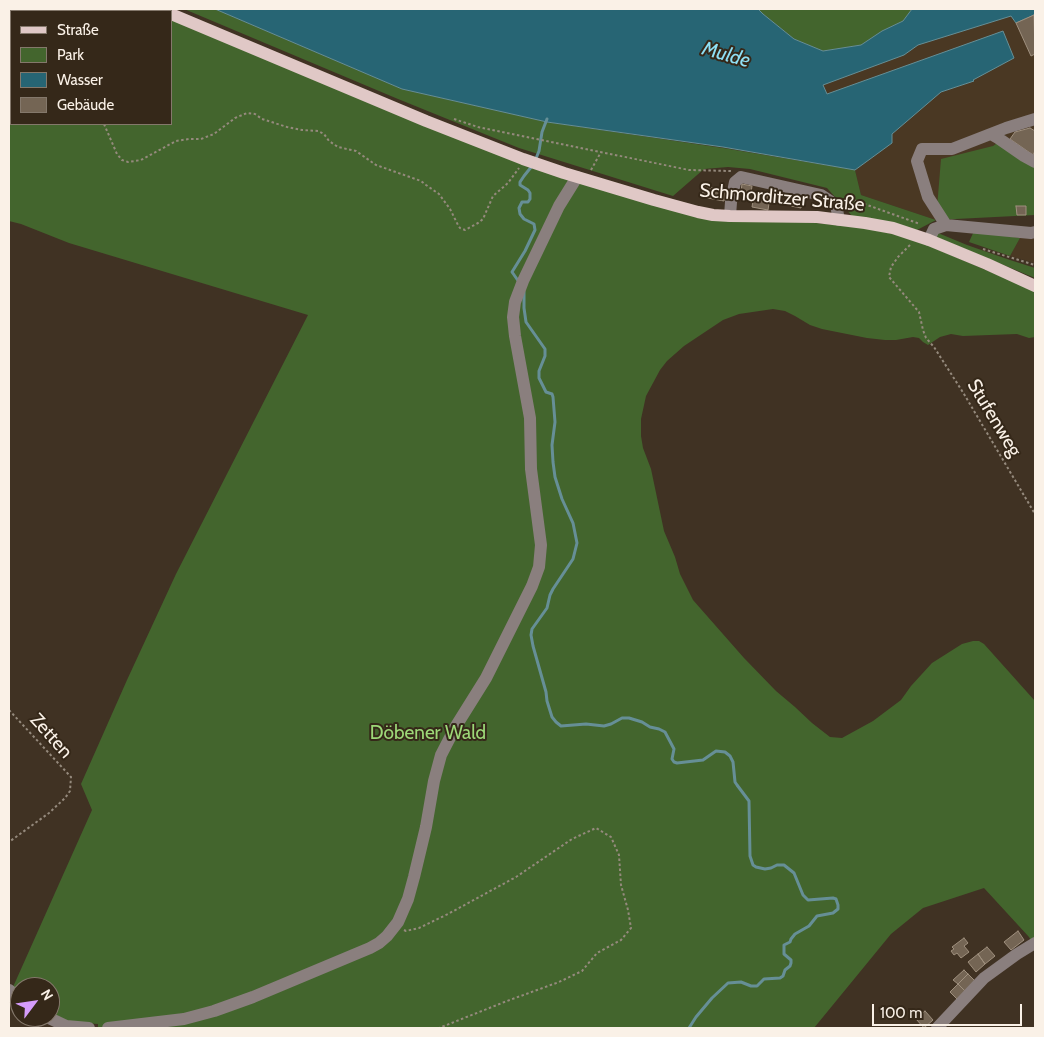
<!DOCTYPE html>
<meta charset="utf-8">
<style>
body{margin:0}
#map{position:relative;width:1044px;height:1037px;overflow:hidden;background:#403223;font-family:Cabin,sans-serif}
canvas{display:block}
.frame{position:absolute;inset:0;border:10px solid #faf1e7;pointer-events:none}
.legend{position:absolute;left:10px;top:10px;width:162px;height:115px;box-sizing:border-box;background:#352819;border:1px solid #84786b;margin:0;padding:6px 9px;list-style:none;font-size:15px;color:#faf1e7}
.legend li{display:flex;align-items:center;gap:10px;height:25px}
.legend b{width:25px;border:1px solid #84786b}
.north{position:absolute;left:10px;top:977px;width:50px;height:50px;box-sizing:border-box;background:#352819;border:1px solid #84786b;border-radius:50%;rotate:59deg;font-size:14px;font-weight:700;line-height:20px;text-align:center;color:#faf1e7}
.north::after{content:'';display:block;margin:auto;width:18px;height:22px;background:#d59cfb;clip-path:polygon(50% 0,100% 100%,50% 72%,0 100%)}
.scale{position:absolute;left:872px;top:1004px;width:150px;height:22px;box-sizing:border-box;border:2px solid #faf1e7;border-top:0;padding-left:6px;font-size:15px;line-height:18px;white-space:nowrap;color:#faf1e7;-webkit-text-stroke:4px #352819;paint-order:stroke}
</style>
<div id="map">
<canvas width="1044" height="1037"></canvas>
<div class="frame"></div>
<ul class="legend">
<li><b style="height:6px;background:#e0c8c6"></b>Straße</li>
<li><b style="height:14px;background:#43652d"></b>Park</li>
<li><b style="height:14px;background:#276574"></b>Wasser</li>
<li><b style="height:14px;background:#746554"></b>Gebäude</li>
</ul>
<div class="north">N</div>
<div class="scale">100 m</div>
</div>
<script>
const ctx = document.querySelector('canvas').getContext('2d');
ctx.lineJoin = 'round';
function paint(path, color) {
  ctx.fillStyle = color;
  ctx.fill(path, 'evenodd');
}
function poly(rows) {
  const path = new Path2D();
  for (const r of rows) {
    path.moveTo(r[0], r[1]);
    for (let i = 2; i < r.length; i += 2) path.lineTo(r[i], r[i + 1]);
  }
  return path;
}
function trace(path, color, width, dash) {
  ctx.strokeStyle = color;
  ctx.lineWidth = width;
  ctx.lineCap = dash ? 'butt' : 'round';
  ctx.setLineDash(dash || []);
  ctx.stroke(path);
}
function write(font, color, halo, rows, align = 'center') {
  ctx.font = font + ' Cabin,sans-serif';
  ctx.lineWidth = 4;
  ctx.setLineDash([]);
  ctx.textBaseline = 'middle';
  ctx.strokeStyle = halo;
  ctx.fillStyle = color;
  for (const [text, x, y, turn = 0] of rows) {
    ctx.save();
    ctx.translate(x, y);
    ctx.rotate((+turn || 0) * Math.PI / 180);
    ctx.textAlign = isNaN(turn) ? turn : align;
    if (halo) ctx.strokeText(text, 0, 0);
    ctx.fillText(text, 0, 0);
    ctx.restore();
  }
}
paint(poly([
 [1034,15,1035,166,1000,142,993,146,936,220,861,195,855,170,891,143,892,134,941,92,973,81,973,80,1003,31,827,94,823,85,904,55,917,45,1011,16,1016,22],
 [1035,236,1035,263,1010,256,1020,238]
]), '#4a3823');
paint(poly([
 [9,9,146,9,152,11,11,11,11,124,171,124,171,19,653,204,796,221,865,228,911,238,1035,291,1035,337,1029,338,1017,334,963,336,951,334,940,337,928,345,923,342,919,338,913,337,896,340,885,340,867,338,822,329,810,325,795,316,785,311,773,309,739,314,723,320,684,346,667,361,660,370,646,396,641,419,641,436,643,448,651,469,664,531,675,557,680,574,693,600,744,658,776,691,795,707,812,723,830,737,842,738,873,721,901,700,911,686,932,663,962,644,973,641,979,641,984,644,1035,701,1035,940,1032,942,1029,937,984,888,923,908,891,934,814,1028,98,1028,98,1024,67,1022,50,1014,50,987,20,987,20,993,13,987,92,810,81,784,127,680,176,574,308,315,69,243,21,224,9,221],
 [184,9,215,9,402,89,547,122,723,148,855,170,861,195,936,220,941,159,993,146,1000,141,1035,166,1035,215,936,220,917,230,852,216,827,188,750,169,728,167,704,169,673,196,519,148,398,99],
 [758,9,912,9,903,21,882,31,861,45,823,51,794,39,763,14],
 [974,231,1020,238,1010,256,969,242],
 [938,233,967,245,1010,260,1035,268,1035,278,936,237]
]), '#43652d');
const water = poly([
 [215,9,758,9,763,14,794,39,823,51,861,45,882,31,903,21,912,9,1035,9,1035,17,1034,15,1016,23,1011,16,918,45,904,55,823,85,827,94,1003,31,1014,58,973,80,974,81,941,92,892,134,892,143,855,170,723,147,547,122,402,89,215,9]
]);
paint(water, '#276574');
trace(water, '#668f96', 1);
trace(poly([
 [535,161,539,151,542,132,547,119],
 [519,282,512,272,525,251,535,230,534,224,524,219,520,214,519,208,522,202,528,202,530,199,530,193,528,190,520,185,520,182,524,176,532,166],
 [524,292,524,308,526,322,545,349,545,356,539,371,539,378,546,392,552,394,553,397,555,422,552,445,553,462,555,477,562,499,573,523,577,543,573,559,553,589,550,595,547,608,532,629,531,635,533,646,546,692,547,701,552,717,556,722,561,726,586,724,604,726,611,724,622,718,629,718,642,722,650,727,659,729,665,732,674,749,672,759,674,762,677,763,703,760,716,751,725,752,730,756,733,762,735,782,737,785,749,801,750,856,753,865,756,867,765,869,771,868,777,865,784,865,794,873,803,895,808,900,833,898,836,899,838,905,838,909,833,913,817,916,809,926,795,934,791,939,790,942,784,945,784,954,791,960,791,963,790,966,785,970,783,976,780,978,764,979,757,986,751,986,741,982,728,983,712,998,696,1017,689,1028]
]), '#668f96', 3);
const building = poly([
 [1034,15,1035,54,1031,56,1016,23,1034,15],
 [1030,128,1035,131,1035,151,1033,155,1010,139,1015,132,1030,128],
 [742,184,752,186,751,193,741,191,742,184],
 [704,186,726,190,724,201,702,197,704,186],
 [754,194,770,197,768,210,752,207,754,194],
 [792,197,802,198,801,208,791,206,792,197],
 [1016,206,1026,206,1026,215,1017,215,1016,206],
 [1018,931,1024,940,1011,950,1004,942,1018,931],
 [964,938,968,943,964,946,969,952,961,958,957,953,954,955,951,951,954,949,952,947,964,938],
 [987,947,995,956,985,964,978,954,987,947],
 [978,954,985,964,976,972,968,962,978,954],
 [964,970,968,974,958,984,953,980,964,970],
 [968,974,975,981,965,991,958,984,968,974],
 [958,984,965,991,957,999,950,992,958,984],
 [925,1011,933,1020,924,1028,916,1019,925,1011]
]);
paint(building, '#746554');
trace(building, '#9f907e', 1);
trace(poly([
 [9,55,11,58],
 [454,119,478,127,689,170,731,171],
 [104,124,117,154,122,160,128,162,141,160,176,141,189,139,201,139,214,134,235,118,247,113,255,114,262,119,287,127,302,130,318,131,324,134,329,141,338,147,356,151,376,165,421,181,426,185,439,194,450,209,458,225,460,228,465,230,478,223,483,219,493,196,508,183,519,168],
 [591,170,601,152],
 [845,197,920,224],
 [910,245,898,257,891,267,889,277,919,312,923,330,926,338,934,347,964,394,1035,514],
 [983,249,1035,265],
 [9,710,71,777,70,791,65,798,49,813,9,842],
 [404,930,406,931,419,928,448,914,516,877,572,839,596,828,611,837,619,855,621,885,628,910,631,928,621,940,597,953,582,971,559,982,507,1001,439,1028]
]), '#958a7d', 2, [2.5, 2.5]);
trace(poly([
 [991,134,998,138,1024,156,1035,162],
 [730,216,731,202,735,182,741,177,821,195,836,205,839,220],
 [946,225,928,197,917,161,922,149,952,149,1006,128,1035,119],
 [929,240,934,229,946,225,1031,233,1035,232],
 [9,990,20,999],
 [47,1017,66,1026,89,1028],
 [108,1028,184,1019,214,1011,253,997,370,948,379,943,387,936,398,922,408,899,414,877,426,827,434,781,441,755,456,726,486,678,532,586,539,567,541,545,531,469,530,418,515,336,513,317,515,302,523,281,559,206,577,177],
 [937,1028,984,978,1017,954,1035,943]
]), '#8a7f7e', 12);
trace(poly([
 [171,14,426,121,523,159,564,173,654,200,698,212,713,215,730,216,817,217,865,223,893,228,929,240,987,264,1035,286]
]), '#e0c8c6', 12);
write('19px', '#faf1e7', '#352819', [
 ["Schmorditzer Straße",782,198,5],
 ["Stufenweg",994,418,59],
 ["Zetten",51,736,48]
]);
write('19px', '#9dd878', '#352819', [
 ["Döbener Wald",428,733]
]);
write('italic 20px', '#8fe0f5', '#352819', [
 ["Mulde",726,55,16]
]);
</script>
